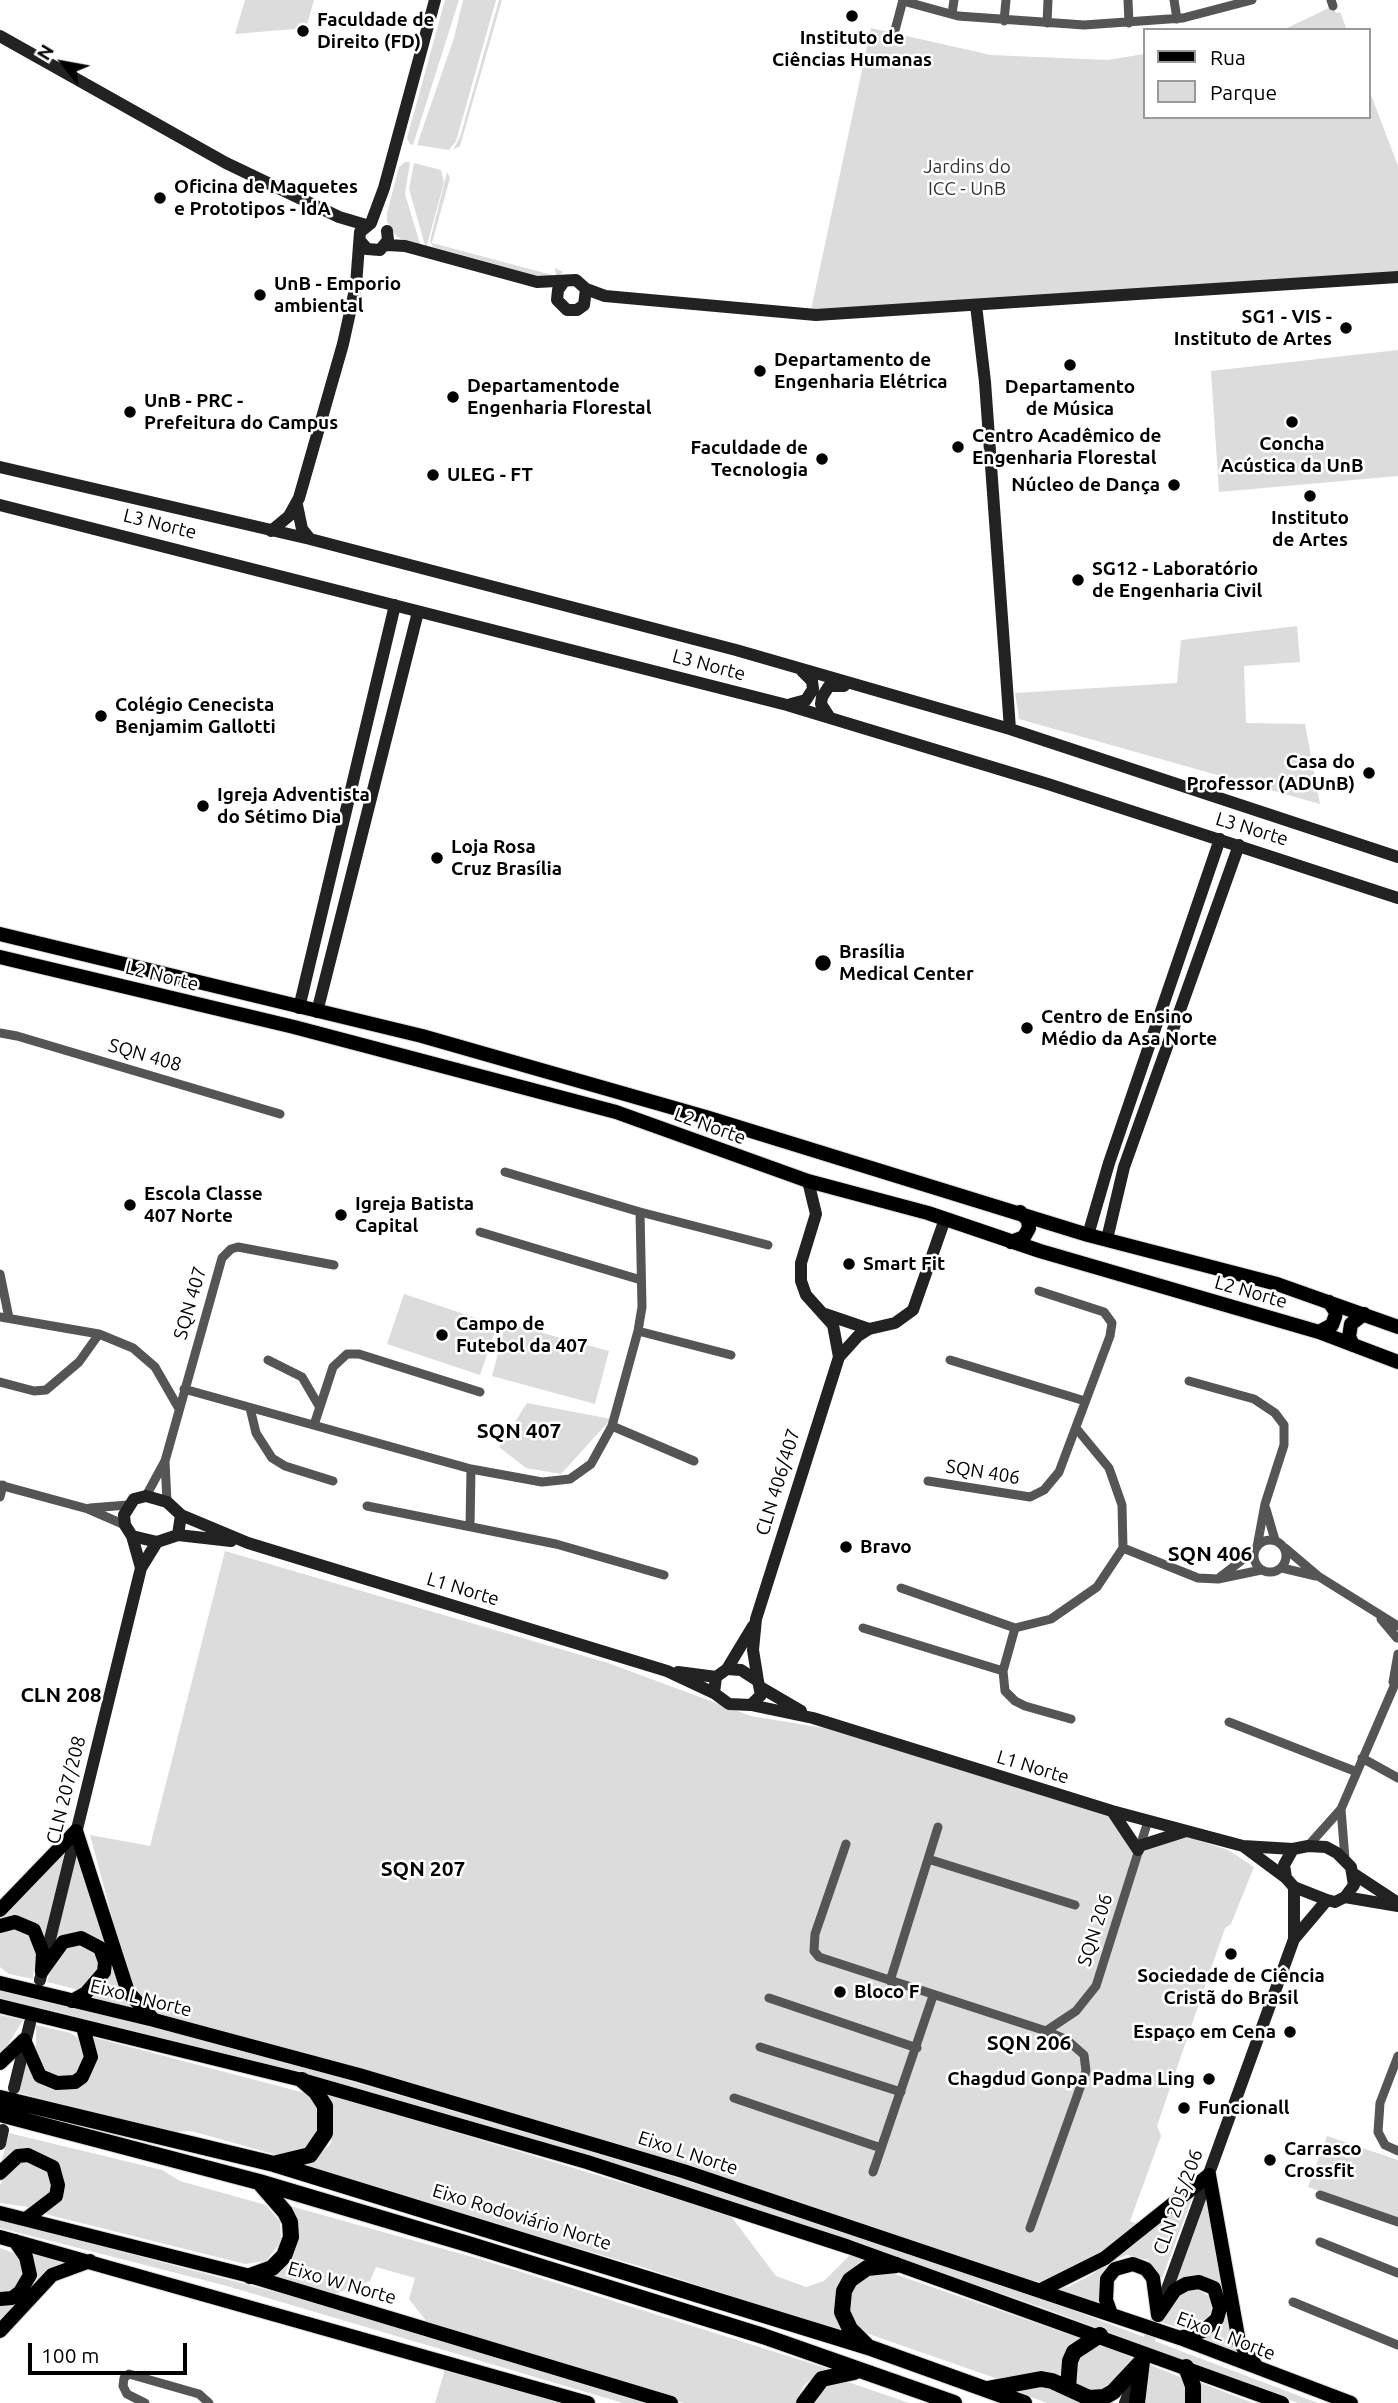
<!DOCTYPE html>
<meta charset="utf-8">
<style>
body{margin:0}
#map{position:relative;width:1398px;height:2403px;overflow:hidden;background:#fff;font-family:Ubuntu,sans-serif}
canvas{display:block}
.legend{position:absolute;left:1143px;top:28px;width:228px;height:91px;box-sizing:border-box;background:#fff;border:2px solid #999;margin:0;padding:9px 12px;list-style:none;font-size:21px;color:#000}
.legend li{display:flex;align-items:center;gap:14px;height:35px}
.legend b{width:35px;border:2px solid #999}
.north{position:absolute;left:28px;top:28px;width:70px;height:70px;-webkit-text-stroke:5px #fff;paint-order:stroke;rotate:301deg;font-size:19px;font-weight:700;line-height:28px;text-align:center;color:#000}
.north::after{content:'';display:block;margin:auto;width:24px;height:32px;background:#000;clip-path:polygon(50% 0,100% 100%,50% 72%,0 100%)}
.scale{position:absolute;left:28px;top:2343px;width:159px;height:32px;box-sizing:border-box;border:4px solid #000;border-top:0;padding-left:9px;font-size:21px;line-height:24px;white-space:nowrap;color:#000;-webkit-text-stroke:5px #fff;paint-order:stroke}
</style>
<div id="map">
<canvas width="1398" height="2403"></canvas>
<ul class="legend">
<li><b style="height:9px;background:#000"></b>Rua</li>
<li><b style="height:19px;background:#dcdcdc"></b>Parque</li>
</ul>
<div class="north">N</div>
<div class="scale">100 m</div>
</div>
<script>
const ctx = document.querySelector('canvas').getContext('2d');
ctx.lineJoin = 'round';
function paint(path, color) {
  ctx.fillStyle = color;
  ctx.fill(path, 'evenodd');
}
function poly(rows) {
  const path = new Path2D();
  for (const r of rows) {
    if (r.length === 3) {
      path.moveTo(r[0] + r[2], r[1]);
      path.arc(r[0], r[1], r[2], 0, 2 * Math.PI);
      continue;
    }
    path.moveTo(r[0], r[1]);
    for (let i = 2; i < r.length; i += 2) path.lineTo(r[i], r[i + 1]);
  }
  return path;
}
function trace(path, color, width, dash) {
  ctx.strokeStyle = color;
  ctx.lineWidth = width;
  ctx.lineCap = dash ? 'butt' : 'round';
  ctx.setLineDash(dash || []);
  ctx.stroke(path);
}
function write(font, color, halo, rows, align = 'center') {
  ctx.font = font + ' Ubuntu,sans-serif';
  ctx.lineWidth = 5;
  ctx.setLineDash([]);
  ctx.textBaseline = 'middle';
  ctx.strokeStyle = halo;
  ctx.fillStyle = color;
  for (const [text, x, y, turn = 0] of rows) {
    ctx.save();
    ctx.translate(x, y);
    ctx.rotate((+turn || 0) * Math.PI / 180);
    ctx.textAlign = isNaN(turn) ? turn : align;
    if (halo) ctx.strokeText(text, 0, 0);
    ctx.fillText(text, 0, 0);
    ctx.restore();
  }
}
paint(poly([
 [245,0,314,0,306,28,235,34],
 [445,0,459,0,413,145,410,144,407,138],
 [463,0,496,0,456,141,449,150,417,145,454,38],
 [499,0,502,0,460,146,453,150,460,137],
 [1333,6,1336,13,1340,12,1347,30,1283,30],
 [871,28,991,55,1108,60,1144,54,1144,117,1368,117,1368,87,1398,166,1398,277,811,310],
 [405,162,410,162,405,194,421,247,397,237,387,222,387,213,399,167],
 [414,163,441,170,444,182,426,249,409,189],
 [447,172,450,178,432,243,556,276,555,268,563,272,553,280,433,247,430,241],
 [1398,350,1398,476,1219,492,1211,371],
 [1297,626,1300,662,1244,666,1246,723,1305,724,1320,804,1019,719,1015,693,1177,683,1181,640],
 [404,1294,497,1325,480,1375,387,1344],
 [506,1323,609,1351,595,1404,492,1376],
 [527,1403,611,1419,561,1474,526,1468,499,1447],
 [225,1551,608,1663,751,1716,824,1728,1109,1815,1133,1846,1186,1836,1228,1850,1254,1867,1231,1924,1225,1928,1157,2126,1161,2136,1130,2221,1137,2224,1108,2251,1042,2286,678,2164,83,2000,105,1980,103,1948,55,1942,77,1850,120,1990,137,2010,90,1835,150,1846],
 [66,1849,44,1938,0,1922,0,1916],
 [10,1927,29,1933,36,1946,33,1979,9,1974,0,1967,0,1931],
 [76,1942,100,1955,98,1977,79,1990,47,1982,56,1952],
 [0,1990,245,2050,679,2178,1041,2298,1318,2403,1298,2403,1041,2307,679,2184,487,2125,244,2058,0,1998],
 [0,2015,23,2020,0,2058],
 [36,2025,71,2033,79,2039,85,2054,81,2069,70,2078,50,2078,36,2058],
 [88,2036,305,2093,314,2101,323,2118,311,2149,277,2155,191,2131,171,2132,19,2093,27,2059,31,2071,78,2084],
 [324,2093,730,2215,776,2276,806,2287,824,2281,850,2255,867,2260,847,2273,836,2292,836,2320,845,2333,639,2266,300,2167,314,2161,331,2143,334,2121],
 [9,2133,162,2170,180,2181,266,2205,280,2222,281,2242,266,2261,245,2264,45,2214,59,2201,46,2156,1,2164],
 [1327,2136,1398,2160,1398,2218,1308,2187],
 [35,2160,52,2176,51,2194,35,2208,0,2203,0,2185,9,2169,15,2164],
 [1195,2190,1162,2278,1148,2260,1127,2255,1114,2260,1103,2274,1105,2308,1051,2289,1068,2287,1093,2274],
 [1207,2190,1227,2319,1241,2359,1203,2339,1214,2332,1223,2318,1218,2291,1173,2283],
 [283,2204,483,2260,829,2369,819,2372,804,2385,795,2403,683,2403,427,2322,409,2299,415,2278,376,2267,370,2281,331,2295,262,2275,283,2262],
 [0,2220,298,2298,648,2403,623,2403,227,2286,0,2228],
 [23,2247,75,2259,54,2268,0,2321,0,2303,25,2293],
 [0,2248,16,2254,26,2269,15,2291,0,2295],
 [883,2270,1082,2339,1063,2380,998,2379,863,2332,846,2310,853,2283],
 [1195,2288,1210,2297,1212,2319,1189,2331,1160,2322,1177,2293],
 [1098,2343,1132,2358,1102,2394,1077,2388,1071,2362],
 [1148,2364,1180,2377,1184,2381,1188,2403,1143,2403],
 [446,2366,574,2403,435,2403],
 [843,2381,851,2383,909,2403,807,2403,818,2387],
 [1196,2381,1253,2403,1198,2403],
 [1040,2383,1089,2403,1047,2403,1012,2390]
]), '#dcdcdc');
trace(poly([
 [30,2022,39,1982],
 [1142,2359,1156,2320]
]), '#d9d9d9', 12, [12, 6]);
const primary = poly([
 [0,934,422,1036,709,1118,1088,1235,1277,1284,1398,1327],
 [0,957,294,1027,616,1112,808,1181,928,1213,1040,1251,1319,1332,1398,1362],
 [1011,1242,1024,1237,1029,1228,1028,1220,1020,1212],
 [1319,1332,1332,1325,1335,1317,1336,1312,1329,1302],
 [1353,1345,1349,1337,1351,1324,1364,1314],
 [76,1831,128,1992,152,2018],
 [0,1910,76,1831],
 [0,1926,15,1922,34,1930,43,1953,42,1970],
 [42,1971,63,1942,81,1938,100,1948,105,1962,104,1972,86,1993,72,2001],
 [0,1983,154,2020,359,2075,683,2171,1180,2338,1351,2403],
 [0,2006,302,2080,587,2162,849,2247,1282,2403],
 [0,2063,24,2040,40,2076,57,2083,75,2082,82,2077,91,2057,83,2027],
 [0,2173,18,2156,28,2155,53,2167,58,2185,56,2196,26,2219],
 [0,2213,250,2276,671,2403],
 [0,2237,588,2403],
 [1041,2290,1105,2258,1209,2175,1239,2342,1257,2367],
 [0,2299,12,2298,20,2292,30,2275,26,2257,15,2241],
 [1111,2314,1106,2300,1107,2279,1115,2269,1133,2264,1146,2269,1153,2278,1158,2315],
 [1158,2315,1175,2290,1186,2284,1199,2282,1214,2288,1220,2308,1217,2319,1203,2331,1180,2338],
 [0,2331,52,2275,90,2261]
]);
const highway = poly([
 [0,2098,274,2164,868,2347,1024,2403],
 [0,2114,259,2182,471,2245,763,2336,954,2403],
 [277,2163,310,2155,325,2133,325,2106,316,2092,302,2080],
 [250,2276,272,2268,284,2256,291,2237,290,2222,285,2212,259,2182],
 [866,2345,850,2329,842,2312,844,2291,850,2280,867,2268,896,2265],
 [1186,2367,1193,2386,1193,2403],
 [1068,2388,1070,2361,1074,2352,1100,2335],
 [987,2389,1041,2379,1052,2381,1089,2398,1104,2397,1113,2392,1142,2361],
 [804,2403,822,2379,854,2372],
 [1137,2403,1142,2361]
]);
trace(primary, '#dbdbdb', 16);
trace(highway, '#dbdbdb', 18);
trace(poly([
 [1128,0,1129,23],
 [1174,0,1177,19],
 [1331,0,1333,6],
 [903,1,958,16,1084,25,1183,18,1252,0],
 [952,14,954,0],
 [1004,21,1006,0],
 [1047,23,1048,0],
 [894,34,903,0],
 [0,1033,17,1036,280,1114],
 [505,1172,640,1212,768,1245],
 [480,1232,641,1280],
 [0,1274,9,1318],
 [0,1317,99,1334,133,1348,155,1367,178,1407],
 [638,1331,731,1355],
 [268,1360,302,1377,319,1406],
 [950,1360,1085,1401],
 [1189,1381,1254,1399,1275,1413,1284,1425,1284,1445,1265,1504,1257,1547],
 [0,1382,34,1391,46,1390,79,1362,99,1334],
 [184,1389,471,1469,542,1482,570,1479,591,1464,612,1426,638,1331,642,1307,640,1212],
 [250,1408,256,1433,272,1458,285,1466,333,1481],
 [314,1425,333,1367,347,1354,359,1354,480,1392],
 [612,1426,694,1461],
 [165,1461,167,1502],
 [928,1481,1030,1497,1044,1490,1059,1472,1110,1336,1112,1323,1104,1312,1039,1291],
 [0,1485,88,1509,125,1525],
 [146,1496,165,1461,222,1258,231,1249,238,1247,334,1265],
 [0,1497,3,1485],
 [367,1506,556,1544,664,1575],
 [90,1508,128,1505],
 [1266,1509,1275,1540],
 [470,1526,471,1469],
 [1270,1556,16],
 [1123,1548,1198,1578,1218,1579,1261,1570],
 [1285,1548,1318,1576,1398,1626],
 [1282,1568,1316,1576],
 [1220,1577,1254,1551],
 [901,1588,1015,1628,1051,1619,1097,1587,1123,1548,1122,1505,1109,1468,1076,1428],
 [1381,1619,1397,1638],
 [863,1628,1003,1671],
 [1015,1628,1003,1671,1005,1691,1015,1701,1025,1706,1071,1719],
 [1393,1682,1398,1654],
 [1229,1722,1357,1772],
 [1362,1758,1398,1778],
 [1341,1809,1345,1859],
 [846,1844,815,1934,814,1951,819,1957,1046,2031,1067,2040,1084,2055,1086,2071,1030,2228],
 [1308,1846,1341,1809,1398,1677],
 [928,1859,1075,1905],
 [890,1981,938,1827],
 [769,1998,917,2048],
 [1046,2031,1076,2011,1096,1986,1148,1821],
 [760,2047,901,2092],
 [1398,2056,1380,2103,1378,2132,1385,2145,1398,2151],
 [734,2098,881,2148],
 [873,2172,933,1996],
 [1320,2195,1398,2222],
 [1320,2242,1398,2273],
 [1293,2302,1398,2345],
 [145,2403,127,2394,123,2386,124,2378,129,2374,199,2394,209,2403]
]), '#555', 9);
trace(poly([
 [0,36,226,163,339,217,366,225],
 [361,242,367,249,380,250,388,240,387,231],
 [387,245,405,246,537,282,576,280,586,289,605,296,816,315,1398,277],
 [563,283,558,290,557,300,567,310,577,310,584,305,586,289],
 [976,305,985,382,1010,729],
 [0,467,310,539,736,650,1010,729,1398,857],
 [0,505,787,705,1048,784,1398,898],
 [297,505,302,529,310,539],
 [271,531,289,516,299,498,343,344,356,285,360,232,371,223,384,188,435,0],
 [791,704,806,700,813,689,812,681,802,671],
 [830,718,821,704,822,697,829,686,844,686],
 [299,1008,395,605],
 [317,1012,418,612],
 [808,1181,816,1214,801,1263,801,1281,806,1295,833,1325,839,1357],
 [1088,1235,1109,1163,1220,839],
 [1107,1239,1124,1167,1239,845],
 [825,1314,869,1329],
 [146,1496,167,1502,181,1515,178,1535,157,1542,132,1536,125,1525,124,1515,134,1499,146,1496],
 [181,1515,248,1543,667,1671,714,1693],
 [178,1535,231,1541],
 [132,1536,141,1568],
 [727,1669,741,1670,758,1681,761,1695,751,1705,729,1704,714,1693,716,1677,727,1669],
 [727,1669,753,1626],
 [678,1672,716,1677],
 [758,1681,753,1650,756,1619,839,1357,858,1336,869,1329,895,1323,913,1310,945,1219],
 [760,1687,801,1711],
 [751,1705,813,1718,1112,1811,1243,1846,1293,1849],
 [1112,1811,1138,1850],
 [1139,1846,1186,1831],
 [1243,1846,1286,1878],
 [1308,1846,1326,1847,1337,1853,1351,1867,1354,1885,1345,1897,1335,1902,1327,1900,1294,1887,1286,1878,1284,1865,1293,1849,1308,1846],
 [1354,1874,1398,1903],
 [1294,1887,1294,1939],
 [1345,1897,1398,1906],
 [40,1980,141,1568,157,1542],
 [14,2088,30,2023],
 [0,2144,3,2130],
 [1162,2303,1294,1939,1327,1900],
 [1125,2403,1136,2375]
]), '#222', 12);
trace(primary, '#000', 14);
trace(highway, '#000', 16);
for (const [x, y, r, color] of [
 [852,16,7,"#000"],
 [303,31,7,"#000"],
 [160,198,7,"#000"],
 [260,295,7,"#000"],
 [1346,328,7,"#000"],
 [1070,365,7,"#000"],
 [760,371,7,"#000"],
 [453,397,7,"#000"],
 [130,412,7,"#000"],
 [1292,422,7,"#000"],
 [958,447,7,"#000"],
 [822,459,7,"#000"],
 [433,475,7,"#000"],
 [1174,485,7,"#000"],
 [1310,496,7,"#000"],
 [1078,580,7,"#000"],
 [101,716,7,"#000"],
 [1369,773,7,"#000"],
 [203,806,7,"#000"],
 [437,858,7,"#000"],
 [823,963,9,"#000"],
 [1027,1028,7,"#000"],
 [130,1205,7,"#000"],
 [341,1215,7,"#000"],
 [849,1264,7,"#000"],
 [442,1335,7,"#000"],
 [846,1547,7,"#000"],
 [1231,1954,7,"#000"],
 [840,1992,7,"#000"],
 [1290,2032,7,"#000"],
 [1209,2079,7,"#000"],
 [1184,2108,7,"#000"],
 [1270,2160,7,"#000"]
]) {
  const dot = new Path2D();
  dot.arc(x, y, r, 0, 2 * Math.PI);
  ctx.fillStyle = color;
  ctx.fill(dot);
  trace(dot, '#fff', 2.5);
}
write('bold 19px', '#000', '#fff', [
 ["Faculdade de",317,20],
 ["Direito (FD)",317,42],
 ["Instituto de",852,38,"center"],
 ["Ciências Humanas",852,60,"center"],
 ["Oficina de Maquetes",174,187],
 ["e Prototipos - IdA",174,209],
 ["UnB - Emporio",274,284],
 ["ambiental",274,306],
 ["SG1 - VIS -",1332,317,"right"],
 ["Instituto de Artes",1332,339,"right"],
 ["Departamento de",774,360],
 ["Engenharia Elétrica",774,382],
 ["Departamentode",467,386],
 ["Engenharia Florestal",467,408],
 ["Departamento",1070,387,"center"],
 ["de Música",1070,409,"center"],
 ["UnB - PRC -",144,401],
 ["Prefeitura do Campus",144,423],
 ["Centro Acadêmico de",972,436],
 ["Engenharia Florestal",972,458],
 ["Concha",1292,444,"center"],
 ["Acústica da UnB",1292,466,"center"],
 ["Faculdade de",808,448,"right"],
 ["Tecnologia",808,470,"right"],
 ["ULEG - FT",447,475],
 ["Núcleo de Dança",1160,485,"right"],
 ["Instituto",1310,518,"center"],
 ["de Artes",1310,540,"center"],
 ["SG12 - Laboratório",1092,569],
 ["de Engenharia Civil",1092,591],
 ["Colégio Cenecista",115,705],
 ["Benjamim Gallotti",115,727],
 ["Casa do",1355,762,"right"],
 ["Professor (ADUnB)",1355,784,"right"],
 ["Igreja Adventista",217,795],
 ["do Sétimo Dia",217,817],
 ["Loja Rosa",451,847],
 ["Cruz Brasília",451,869],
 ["Brasília",839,952],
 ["Medical Center",839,974],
 ["Centro de Ensino",1041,1017],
 ["Médio da Asa Norte",1041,1039],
 ["Escola Classe",144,1194],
 ["407 Norte",144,1216],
 ["Igreja Batista",355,1204],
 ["Capital",355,1226],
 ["Smart Fit",863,1264],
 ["Campo de",456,1324],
 ["Futebol da 407",456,1346],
 ["Bravo",860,1547],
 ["Sociedade de Ciência",1231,1976,"center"],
 ["Cristã do Brasil",1231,1998,"center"],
 ["Bloco F",854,1992],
 ["Espaço em Cena",1276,2032,"right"],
 ["Chagdud Gonpa Padma Ling",1195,2079,"right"],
 ["Funcionall",1198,2108],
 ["Carrasco",1284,2149],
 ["Crossfit",1284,2171]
], 'left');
write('19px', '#333', '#fff', [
 ["Jardins do",967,167],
 ["ICC - UnB",967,189]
]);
write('19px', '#000', '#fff', [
 ["L3 Norte",160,524,14],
 ["L3 Norte",709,665,15],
 ["L3 Norte",1252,829,17],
 ["L2 Norte",162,976,14],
 ["SQN 408",145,1055,16],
 ["L2 Norte",710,1126,20],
 ["L2 Norte",1251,1292,16],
 ["SQN 407",190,1303,-74],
 ["SQN 406",983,1472,9],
 ["CLN 406/407",778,1482,-73],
 ["L1 Norte",463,1589,17],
 ["L1 Norte",1033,1767,17],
 ["CLN 207/208",66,1790,-76],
 ["SQN 206",1095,1930,-72],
 ["Eixo L Norte",141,1998,14],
 ["Eixo L Norte",688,2153,18],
 ["CLN 205/206",1178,2202,-70],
 ["Eixo Rodoviário Norte",522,2217,17],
 ["Eixo W Norte",342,2283,16],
 ["Eixo L Norte",1226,2336,21]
]);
write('bold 21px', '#000', '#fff', [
 ["SQN 407",519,1431],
 ["SQN 406",1210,1554],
 ["CLN 208",61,1695],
 ["SQN 207",423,1869],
 ["SQN 206",1029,2043]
]);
</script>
